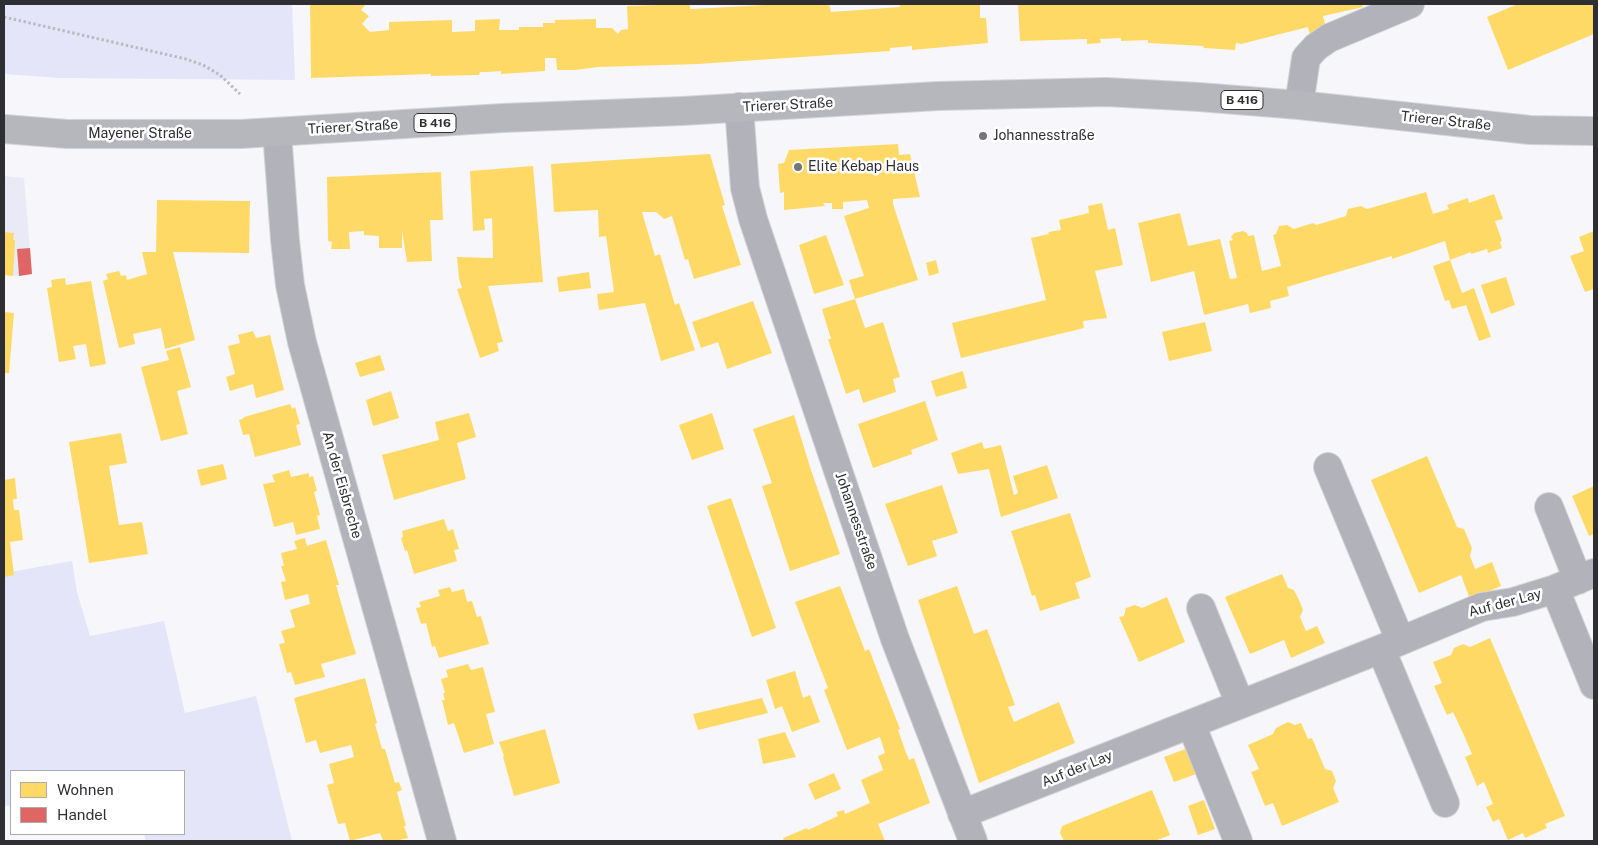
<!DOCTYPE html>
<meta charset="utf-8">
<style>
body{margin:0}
#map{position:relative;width:1598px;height:845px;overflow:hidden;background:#f7f7fb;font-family:"Public Sans",sans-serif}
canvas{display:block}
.frame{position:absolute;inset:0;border:5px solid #2f2f33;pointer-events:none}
.legend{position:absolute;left:10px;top:770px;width:175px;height:65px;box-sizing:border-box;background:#fff;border:1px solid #acacad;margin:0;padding:6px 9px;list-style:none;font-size:15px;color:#2f2f33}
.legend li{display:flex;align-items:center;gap:10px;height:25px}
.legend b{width:25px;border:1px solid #acacad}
</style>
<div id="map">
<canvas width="1598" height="845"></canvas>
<div class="frame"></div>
<ul class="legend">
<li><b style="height:14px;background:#ffd966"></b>Wohnen</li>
<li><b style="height:14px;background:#e06666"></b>Handel</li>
</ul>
</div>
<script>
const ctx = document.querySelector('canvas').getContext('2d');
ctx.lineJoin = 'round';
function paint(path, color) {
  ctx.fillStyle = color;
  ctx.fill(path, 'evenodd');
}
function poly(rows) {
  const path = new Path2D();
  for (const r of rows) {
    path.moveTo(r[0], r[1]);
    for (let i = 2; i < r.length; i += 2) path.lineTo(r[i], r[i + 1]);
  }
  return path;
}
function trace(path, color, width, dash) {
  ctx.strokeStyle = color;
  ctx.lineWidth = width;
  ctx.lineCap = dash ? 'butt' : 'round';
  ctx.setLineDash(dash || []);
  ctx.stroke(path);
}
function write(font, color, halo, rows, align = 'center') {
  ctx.font = font + ' "Public Sans",sans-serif';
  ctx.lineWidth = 5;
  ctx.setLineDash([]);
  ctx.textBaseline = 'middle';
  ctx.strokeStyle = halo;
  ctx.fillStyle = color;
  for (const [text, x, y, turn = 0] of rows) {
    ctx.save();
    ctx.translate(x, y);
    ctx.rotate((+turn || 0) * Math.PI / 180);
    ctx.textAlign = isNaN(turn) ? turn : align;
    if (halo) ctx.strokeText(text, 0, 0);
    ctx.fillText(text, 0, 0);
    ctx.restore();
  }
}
paint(poly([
 [4,176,24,178,32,274,19,276,4,275]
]), '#e9eaf5');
paint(poly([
 [4,4,292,4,295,80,61,78,4,74],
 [72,561,77,592,90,636,164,621,185,713,256,696,292,841,146,841,144,834,184,834,184,771,11,771,11,805,4,807,4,573]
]), '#e4e5f8');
paint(poly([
 [310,4,366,4,361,10,369,16,362,24,370,32,389,30,389,22,452,20,452,32,475,31,475,20,500,19,499,30,519,30,519,27,543,27,543,23,555,23,555,20,596,19,596,28,612,28,618,34,621,30,628,29,627,6,690,4,690,9,711,8,782,4,829,4,831,12,900,7,899,4,980,4,980,18,986,18,988,43,912,50,912,46,890,48,890,51,698,64,598,67,575,70,557,70,556,58,545,58,545,71,501,74,501,71,487,72,480,72,479,75,431,76,431,74,311,78],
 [1018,4,1362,4,1363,7,1323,16,1327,31,1310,36,1308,27,1241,44,1236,43,1235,50,1204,48,1203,46,1148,43,1148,40,1121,41,1121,38,1100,39,1101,43,1087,44,1087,39,1020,41],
 [1518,4,1594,4,1594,34,1508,70,1487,17],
 [898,144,899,155,910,154,920,197,893,199,893,204,918,280,855,299,849,280,864,276,844,216,869,208,867,200,843,202,843,209,832,209,832,203,823,203,825,206,784,210,784,192,780,193,778,164,784,163,789,150],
 [710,154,725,205,722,206,741,265,694,279,688,259,685,260,672,216,664,219,656,212,642,212,655,256,660,254,675,305,679,303,695,350,661,361,645,303,599,310,597,294,614,292,606,236,599,237,598,210,554,212,551,164],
 [533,166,543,282,488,286,503,342,497,343,499,351,480,358,457,289,462,288,459,278,457,257,493,258,492,218,484,219,485,230,473,231,470,171],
 [441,172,443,220,430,220,432,261,407,262,402,230,402,248,379,248,379,236,364,235,364,231,349,232,350,249,331,249,332,242,328,241,327,177],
 [1426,192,1433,214,1449,209,1447,205,1468,198,1469,203,1494,194,1503,219,1495,221,1502,241,1500,242,1502,248,1488,253,1487,249,1471,254,1471,252,1450,260,1445,241,1392,259,1392,256,1287,287,1289,296,1270,301,1271,308,1250,313,1248,304,1204,315,1194,271,1151,282,1138,223,1180,213,1188,246,1220,239,1230,279,1237,278,1229,241,1233,240,1231,237,1234,233,1243,231,1247,233,1248,236,1254,235,1262,271,1281,266,1273,235,1276,234,1279,226,1287,225,1294,229,1313,223,1316,225,1346,216,1348,209,1361,206,1367,209],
 [157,200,250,201,249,253,173,252,195,340,165,349,161,328,133,334,135,344,119,348,103,281,108,279,106,274,119,271,121,276,126,275,127,280,147,274,142,252,156,252],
 [1102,203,1108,230,1115,228,1123,265,1095,271,1107,318,1083,321,1084,328,961,358,952,323,1046,300,1031,238,1049,234,1048,232,1061,230,1059,220,1089,213,1088,206],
 [1594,231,1594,289,1585,292,1570,256,1584,251,1579,237],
 [4,232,14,233,13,240,15,240,13,276,4,275],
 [826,235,844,285,814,294,799,245],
 [936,260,939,273,929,276,926,263],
 [1450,260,1462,293,1474,288,1491,337,1479,341,1466,305,1452,309,1449,300,1445,301,1433,266],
 [589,272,591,288,559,292,557,277],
 [1506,277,1515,305,1491,314,1481,285],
 [65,278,66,285,91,281,106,364,90,367,86,344,73,346,76,359,59,362,47,288,52,287,51,280],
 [855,299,865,328,883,322,900,377,893,379,896,392,863,403,859,389,846,394,828,339,831,339,822,309],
 [753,301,772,353,727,369,718,342,701,348,692,322],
 [4,312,14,313,9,373,4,373],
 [1205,322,1212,351,1169,361,1162,332],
 [253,331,256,338,270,335,284,390,256,398,253,384,230,391,226,377,235,374,228,346,240,343,238,335],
 [180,347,191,387,177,391,188,434,161,441,141,367,169,360,166,351],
 [380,355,385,370,360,377,355,363],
 [963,371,967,388,936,397,931,381],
 [391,391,399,418,373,426,366,400],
 [925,401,938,440,911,450,912,454,873,468,858,424],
 [290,404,292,409,295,407,300,424,296,425,301,445,255,457,249,434,243,435,239,420,244,418,244,417],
 [469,413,476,437,457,443,466,479,394,500,382,455,439,440,435,422],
 [712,413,724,449,692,460,679,425],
 [794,415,811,470,840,554,790,571,762,486,772,483,753,429],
 [121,433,127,463,109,466,119,525,142,522,148,554,89,563,69,442],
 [982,442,984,449,1001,445,1014,495,1018,493,1013,476,1047,465,1058,498,1001,517,989,469,958,474,951,453],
 [1427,456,1457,527,1464,529,1472,548,1470,556,1475,569,1492,562,1501,586,1470,599,1461,575,1419,593,1371,480],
 [223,464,227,479,201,486,197,470],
 [289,470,291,477,309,473,309,477,313,476,317,491,314,492,320,515,317,516,320,529,296,535,293,522,274,527,263,484,275,482,272,475],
 [15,478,17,499,13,499,14,510,19,510,23,540,10,542,14,575,4,577,4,480],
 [942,485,958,533,932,541,937,556,908,566,885,504],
 [1594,486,1594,534,1589,536,1572,496],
 [731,498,776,628,752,637,707,506],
 [1070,513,1091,577,1075,583,1080,598,1040,611,1035,595,1032,596,1011,531],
 [444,519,448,531,453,529,459,549,454,550,457,561,414,574,407,550,405,551,401,538,403,537,402,531],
 [305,538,307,546,326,540,339,585,336,585,339,596,356,654,321,664,325,677,295,685,291,672,287,673,279,644,285,643,281,631,295,627,290,610,310,604,308,594,285,600,281,582,286,581,281,566,284,566,281,553,297,549,294,541],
 [1282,574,1288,588,1294,590,1299,600,1303,610,1300,617,1306,631,1317,626,1325,643,1291,658,1284,640,1250,654,1225,597],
 [840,586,865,651,869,649,877,670,900,729,898,730,904,747,909,760,914,758,930,803,878,824,885,841,784,841,783,838,807,828,808,830,838,816,836,812,844,810,845,814,870,803,861,780,883,770,878,756,885,753,880,737,847,750,824,690,828,688,795,602],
 [957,586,974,634,987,629,1015,705,1008,707,1014,722,1059,702,1075,743,979,783,918,600],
 [450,587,452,592,464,589,467,602,472,601,477,617,481,616,489,644,439,658,435,646,432,647,426,623,421,624,416,608,421,607,419,602,440,596,438,590],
 [1167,597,1185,642,1139,662,1119,617,1124,616,1126,608,1135,605,1142,608],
 [1490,638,1565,816,1545,824,1547,828,1525,838,1523,833,1508,840,1499,819,1493,822,1486,807,1493,804,1484,782,1477,786,1465,757,1472,754,1463,733,1453,712,1447,715,1434,686,1442,683,1433,662,1451,655,1454,648,1463,644,1470,647],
 [468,664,471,670,483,667,495,712,486,714,494,744,464,753,454,723,448,725,442,700,445,700,443,693,445,693,441,679,448,677,446,670],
 [795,671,803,698,810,695,820,722,792,732,782,706,775,709,766,680],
 [365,678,377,723,375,724,382,749,385,749,395,783,399,782,402,790,397,792,406,826,404,826,408,838,395,841,383,841,380,833,350,841,345,823,338,824,327,785,334,783,329,764,354,757,351,745,320,753,316,740,306,743,294,698],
 [762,698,768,713,698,730,693,714],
 [1288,722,1295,725,1301,723,1308,739,1312,738,1325,769,1332,771,1336,781,1333,788,1339,802,1282,826,1273,803,1265,806,1251,772,1259,769,1248,745,1273,734,1276,728],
 [545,729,560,783,514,796,503,757,504,756,499,742],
 [785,732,796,757,763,764,758,739],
 [1188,748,1199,773,1174,782,1164,757],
 [834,773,841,789,815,800,808,784],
 [1152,790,1170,835,1155,841,1064,841,1060,833,1062,826],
 [1204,800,1215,829,1198,835,1188,806]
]), '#ffd966');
paint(poly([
 [30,248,32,274,19,276,17,249]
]), '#e06666');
const minor = poly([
 [1299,105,1306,58,1316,47,1329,38,1410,4],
 [739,107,745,188,753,219,895,639,973,841],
 [277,132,285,240,290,285,302,342,442,841],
 [1328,467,1400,640],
 [1549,507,1578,580],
 [1555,589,1594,685],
 [1201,608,1240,704],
 [1381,649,1445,803],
 [1191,724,1238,841],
 [962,814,1381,649,1482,607,1513,602,1555,589,1594,573]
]);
const major = poly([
 [4,129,67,134,241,134,503,118,682,111,938,96,1106,92,1199,97,1299,105,1530,130,1594,131]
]);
trace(minor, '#d4d4d6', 30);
trace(major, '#d4d4d6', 30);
trace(poly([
 [4,17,186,59,203,65,220,75,240,94]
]), '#bbbbc0', 3, [2.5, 2.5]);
trace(minor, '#b2b3ba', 28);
trace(major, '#b6b6bd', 28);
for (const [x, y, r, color] of [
 [983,136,5,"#757579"],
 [798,167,5,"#757579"]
]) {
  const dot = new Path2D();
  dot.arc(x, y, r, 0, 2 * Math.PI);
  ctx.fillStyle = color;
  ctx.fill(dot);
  trace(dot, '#fff', 2);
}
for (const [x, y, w] of [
 [1242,100,42],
 [435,123,42]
]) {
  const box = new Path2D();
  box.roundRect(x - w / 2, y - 9.5, w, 19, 4);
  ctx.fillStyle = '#fff';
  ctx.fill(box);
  trace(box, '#2f2f33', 1);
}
write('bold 12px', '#2f2f33', null, [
 ["B 416",1242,100],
 ["B 416",435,123]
]);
write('14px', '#2f2f33', '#fff', [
 ["Trierer Straße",788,105,-3],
 ["Trierer Straße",1446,121,6],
 ["Trierer Straße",353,127,-3],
 ["Mayener Straße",140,134],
 ["An der Eisbreche",342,485,74],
 ["Johannesstraße",856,521,71],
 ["Auf der Lay",1505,603,-15],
 ["Auf der Lay",1077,769,-22]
]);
write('14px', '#2f2f33', '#fff', [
 ["Johannesstraße",993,136],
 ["Elite Kebap Haus",808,167]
], 'left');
</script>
